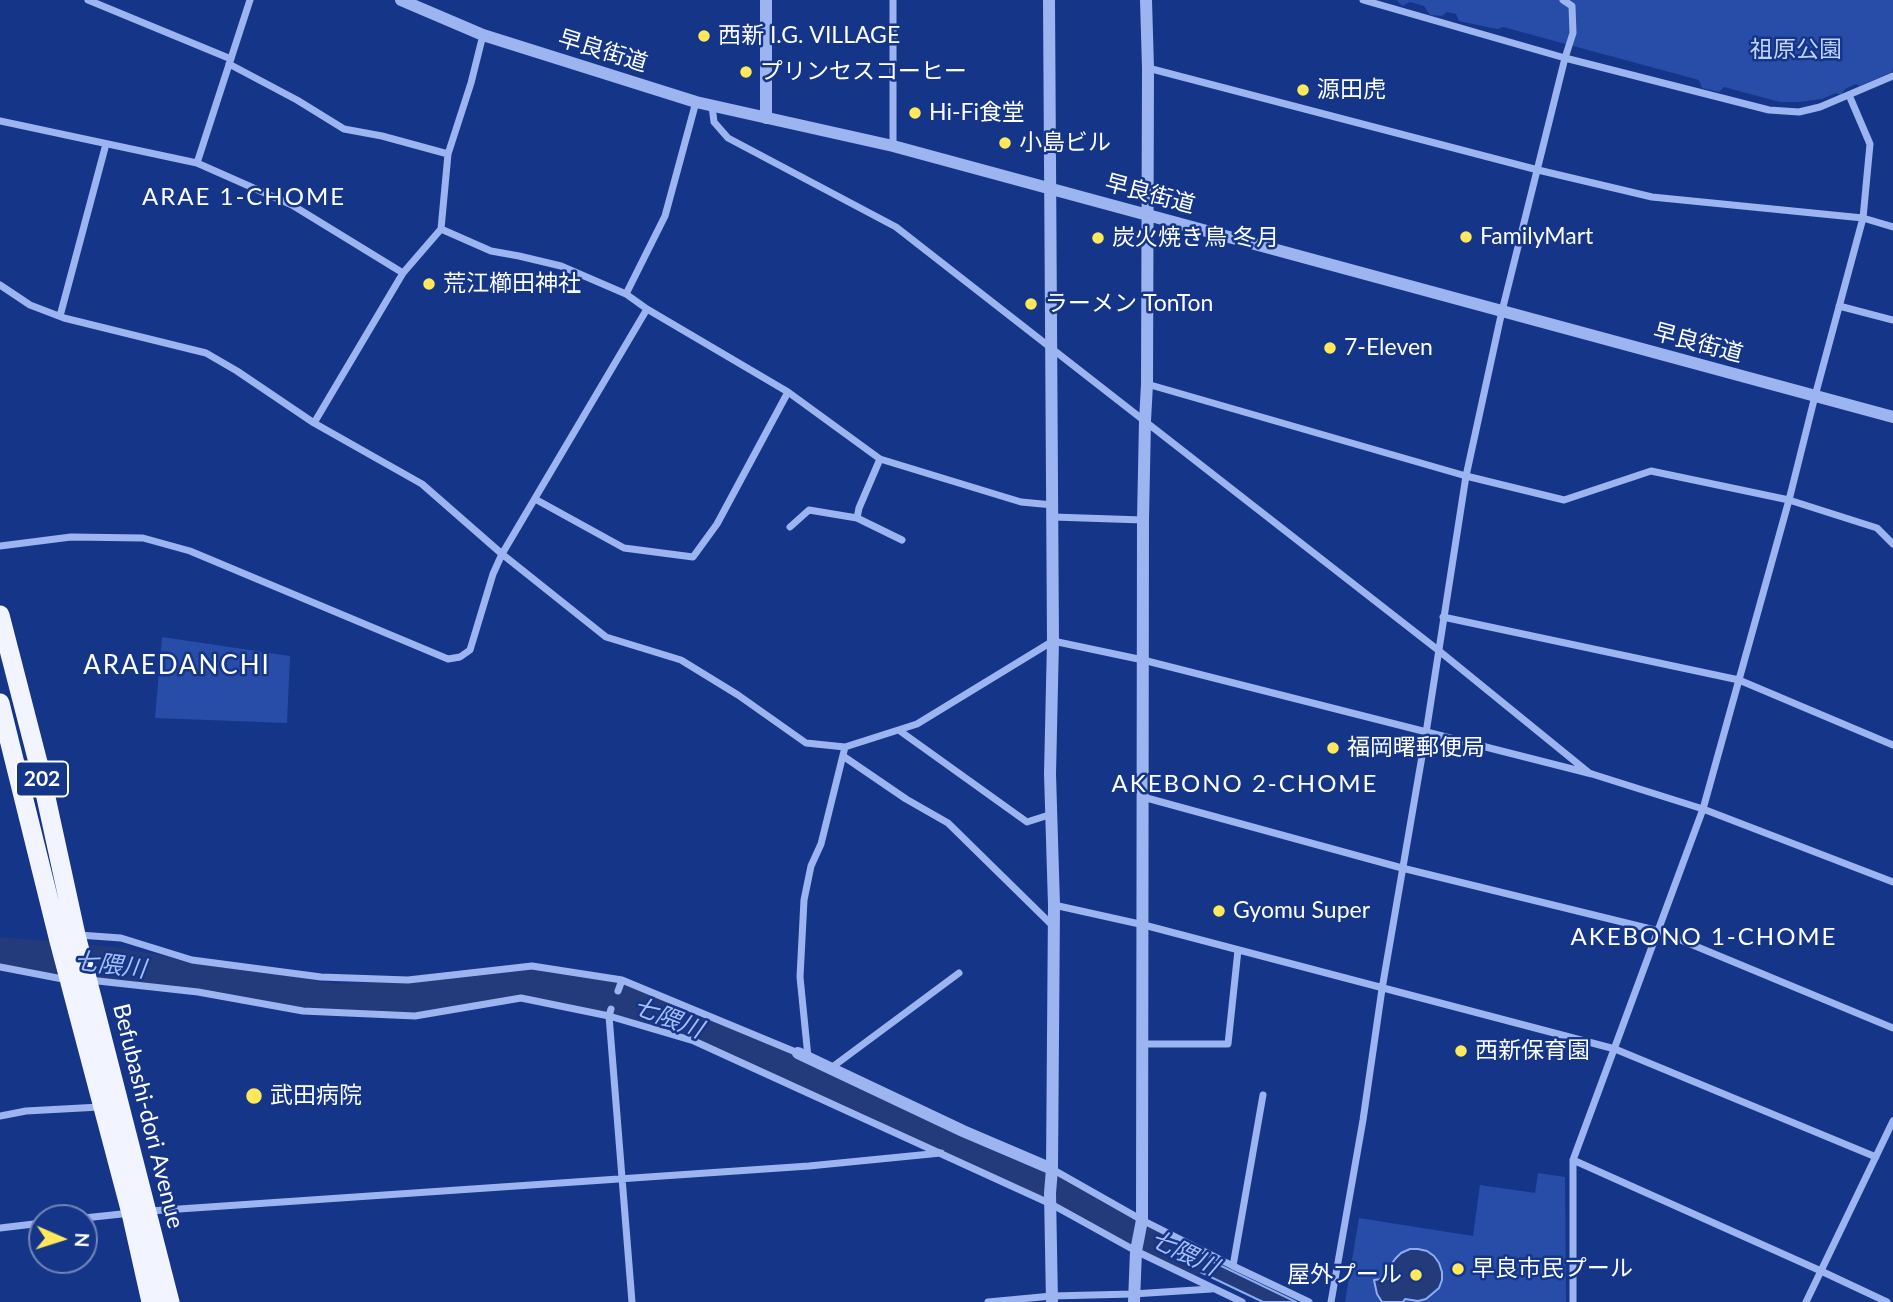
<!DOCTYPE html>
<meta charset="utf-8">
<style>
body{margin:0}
#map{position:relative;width:1893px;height:1302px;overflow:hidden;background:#153589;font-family:Lato,sans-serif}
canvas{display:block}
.north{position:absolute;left:28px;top:1204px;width:70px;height:70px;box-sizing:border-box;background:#153589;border:2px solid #7386b8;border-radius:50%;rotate:93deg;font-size:19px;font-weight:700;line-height:28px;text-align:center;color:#fff}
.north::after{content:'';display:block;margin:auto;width:24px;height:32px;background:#ffe95a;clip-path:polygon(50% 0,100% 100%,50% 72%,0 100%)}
</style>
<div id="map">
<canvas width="1893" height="1302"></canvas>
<div class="north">N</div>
</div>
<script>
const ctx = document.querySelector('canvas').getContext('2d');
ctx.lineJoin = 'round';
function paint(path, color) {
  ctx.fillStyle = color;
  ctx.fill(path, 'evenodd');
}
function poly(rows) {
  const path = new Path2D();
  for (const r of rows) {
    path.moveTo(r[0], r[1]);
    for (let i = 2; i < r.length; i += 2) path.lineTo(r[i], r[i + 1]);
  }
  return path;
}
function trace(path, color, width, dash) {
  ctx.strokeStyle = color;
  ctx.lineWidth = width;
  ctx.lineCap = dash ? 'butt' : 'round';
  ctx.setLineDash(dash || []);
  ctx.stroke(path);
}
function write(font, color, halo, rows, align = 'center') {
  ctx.font = font + ' Lato,"Noto Sans JP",sans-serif';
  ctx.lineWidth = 5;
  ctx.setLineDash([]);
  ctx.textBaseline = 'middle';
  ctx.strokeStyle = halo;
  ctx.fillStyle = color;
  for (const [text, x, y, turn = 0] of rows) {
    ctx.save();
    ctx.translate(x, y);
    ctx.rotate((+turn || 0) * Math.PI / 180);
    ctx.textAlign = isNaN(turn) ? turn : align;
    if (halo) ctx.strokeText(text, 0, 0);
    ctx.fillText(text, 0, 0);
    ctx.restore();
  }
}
paint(poly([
 [1397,0,1893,0,1893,68,1892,72,1859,86,1856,84,1845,89,1841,95,1836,93,1822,99,1799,102,1780,102,1724,87,1719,92,1702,88,1699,80,1503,27,1498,29,1487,27,1459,21,1456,14,1447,12,1442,16,1430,15,1424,6,1410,2,1402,6],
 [162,637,290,656,287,723,155,718],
 [1538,1173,1565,1177,1566,1302,1345,1302,1359,1218,1473,1236,1480,1185,1535,1193]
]), '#274da8');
const water = poly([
 [1076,1191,1127,1218,1125,1231,1074,1208,1076,1191],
 [1155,1234,1296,1302,1263,1302,1150,1248,1155,1234],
 [1410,1249,1418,1249,1427,1251,1434,1256,1439,1263,1442,1272,1442,1280,1439,1288,1426,1299,1418,1301,1405,1299,1403,1302,1382,1302,1377,1294,1374,1280,1390,1278,1391,1265,1395,1259,1401,1253,1410,1249]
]);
paint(water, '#233b7a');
trace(water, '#8eacf2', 2);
trace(poly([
 [0,953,111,963,334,1000,432,996,518,983,558,987,633,1002,694,1025,870,1099,956,1140,1192,1259]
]), '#233b7a', 32);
trace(poly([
 [88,0,231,59],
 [1363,0,1565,58,1769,110,1799,112,1820,107,1893,76],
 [229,64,297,100,344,129,382,136,448,154],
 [1148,68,1538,170,1652,197,1863,218,1893,227],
 [712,106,714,122,728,138,896,227,1438,650,1588,772],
 [0,121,197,163,292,205,403,273,314,423],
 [893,146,893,0],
 [197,163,250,0],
 [441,229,491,251,519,256,561,266,626,294],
 [403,273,441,229,448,154,471,83,483,35],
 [0,285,30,305,64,318,206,353,237,371,314,423,422,484,502,554,606,637,681,660,738,695,806,743,845,747,917,724,1053,641,1143,660,1592,774,1703,809,1893,882],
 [1839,306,1893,320],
 [60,316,106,144],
 [1147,384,1466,476,1564,500,1651,471,1789,500,1877,528,1893,544],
 [788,392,880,459,1021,502,1053,505],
 [880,459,859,508,857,518,902,540],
 [535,499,624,548,693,557,717,524,788,392,647,309,626,294,665,216,696,102],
 [1053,517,1143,520],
 [790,527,809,510,857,518],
 [0,546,71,537,143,538,190,551,448,659,460,657,470,650,493,574,502,554,647,309],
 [1443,617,1739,680,1893,745],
 [900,731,1027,822,1052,814],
 [843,756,906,799,948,823,1053,926],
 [1143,797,1402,868,1659,931,1893,1028],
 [1054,905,1144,925,1615,1049,1876,1157],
 [79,935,121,938,192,960,321,977,408,980,532,966,622,980,798,1053],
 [0,967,68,980],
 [89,980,198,992,303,1011,415,1016,521,998,609,1016,694,1041,1051,1204,1136,1251,1242,1302],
 [618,991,622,980],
 [611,1009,609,1016,632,1302],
 [1143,1044,1228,1044,1238,950],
 [808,1057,800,977,804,900,811,866,821,844,845,747],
 [831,1068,959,973],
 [0,1116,26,1111,100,1107],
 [1573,1160,1821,1271,1887,1302],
 [1052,1169,1142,1220,1233,1266,1309,1302],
 [150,1211,809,1166,941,1153],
 [84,1218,131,1213],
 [0,1228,42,1223],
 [1233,1266,1263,1095],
 [988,1302,1052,1296,1133,1294,1211,1289],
 [1331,1302,1363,1120,1382,989,1426,733,1466,476,1502,311,1565,58,1573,33,1572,6,1563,0],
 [1573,1302,1573,1160,1703,809,1789,500,1815,396,1863,218,1870,144,1849,95],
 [1806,1302,1893,1121]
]), '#9cb4ef', 7);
trace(poly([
 [401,0,483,35,696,102,893,146,1893,417],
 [1049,0,1053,641,1050,774,1054,905,1052,1169,1050,1193,1052,1302],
 [766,118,766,0],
 [798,1053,963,1131,1052,1169],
 [1134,1302,1136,1251,1142,1220,1143,520,1145,421,1147,384,1148,68,1146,0]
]), '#9cb4ef', 12);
trace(poly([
 [0,615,40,770,76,935,170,1302],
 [0,703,59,941,131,1213,151,1302]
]), '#f2f4ff', 19);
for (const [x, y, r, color] of [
 [704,36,7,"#ffe95a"],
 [746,72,7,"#ffe95a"],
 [1303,90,7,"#ffe95a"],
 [915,113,7,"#ffe95a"],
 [1005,143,7,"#ffe95a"],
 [1466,237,7,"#ffe95a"],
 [1098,238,7,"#ffe95a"],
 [429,284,7,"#ffe95a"],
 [1031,304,7,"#ffe95a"],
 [1330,348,7,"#ffe95a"],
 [1333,748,7,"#ffe95a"],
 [1219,911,7,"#ffe95a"],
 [1461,1051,7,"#ffe95a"],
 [254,1096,9,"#ffe95a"],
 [1458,1269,7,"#ffe95a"],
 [1416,1275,7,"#ffe95a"]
]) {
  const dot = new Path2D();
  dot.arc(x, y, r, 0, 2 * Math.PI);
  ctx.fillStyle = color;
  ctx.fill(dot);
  trace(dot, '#153589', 2.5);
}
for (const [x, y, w] of [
 [42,779,52]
]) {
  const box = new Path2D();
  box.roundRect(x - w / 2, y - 17.5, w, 35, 5);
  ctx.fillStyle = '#153589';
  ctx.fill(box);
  trace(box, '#fff', 2);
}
write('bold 21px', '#fff', null, [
 ["202",42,779]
]);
write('23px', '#fff', '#153589', [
 ["西新 I.G. VILLAGE",718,36],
 ["プリンセスコーヒー",760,72],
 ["源田虎",1317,90],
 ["Hi-Fi食堂",929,113],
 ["小島ビル",1019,143],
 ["FamilyMart",1480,237],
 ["炭火焼き鳥 冬月",1112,238],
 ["荒江櫛田神社",443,284],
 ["ラーメン TonTon",1045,304],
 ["7-Eleven",1344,348],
 ["福岡曙郵便局",1347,748],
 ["Gyomu Super",1233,911],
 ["西新保育園",1475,1051],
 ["武田病院",270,1096],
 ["早良市民プール",1472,1269],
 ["屋外プール",1402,1275,"right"]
], 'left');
write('23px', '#c2d3fb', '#153589', [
 ["祖原公園",1796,50]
]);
write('23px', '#fff', '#153589', [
 ["早良街道",603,51,17],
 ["早良街道",1150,194,15],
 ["早良街道",1698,343,15],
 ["Befubashi-dori Avenue",148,1116,76]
]);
ctx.letterSpacing = '2px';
write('24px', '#fff', '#153589', [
 ["ARAE 1-CHOME",244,197],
 ["AKEBONO 2-CHOME",1245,784],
 ["AKEBONO 1-CHOME",1704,937]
]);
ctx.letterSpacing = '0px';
write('italic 24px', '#a7bff7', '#153589', [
 ["七隈川",110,965,7],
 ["七隈川",668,1018,21],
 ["七隈川",1184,1253,26]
]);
ctx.letterSpacing = '2px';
write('26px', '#fff', '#153589', [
 ["ARAEDANCHI",177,666]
]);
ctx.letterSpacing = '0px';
</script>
